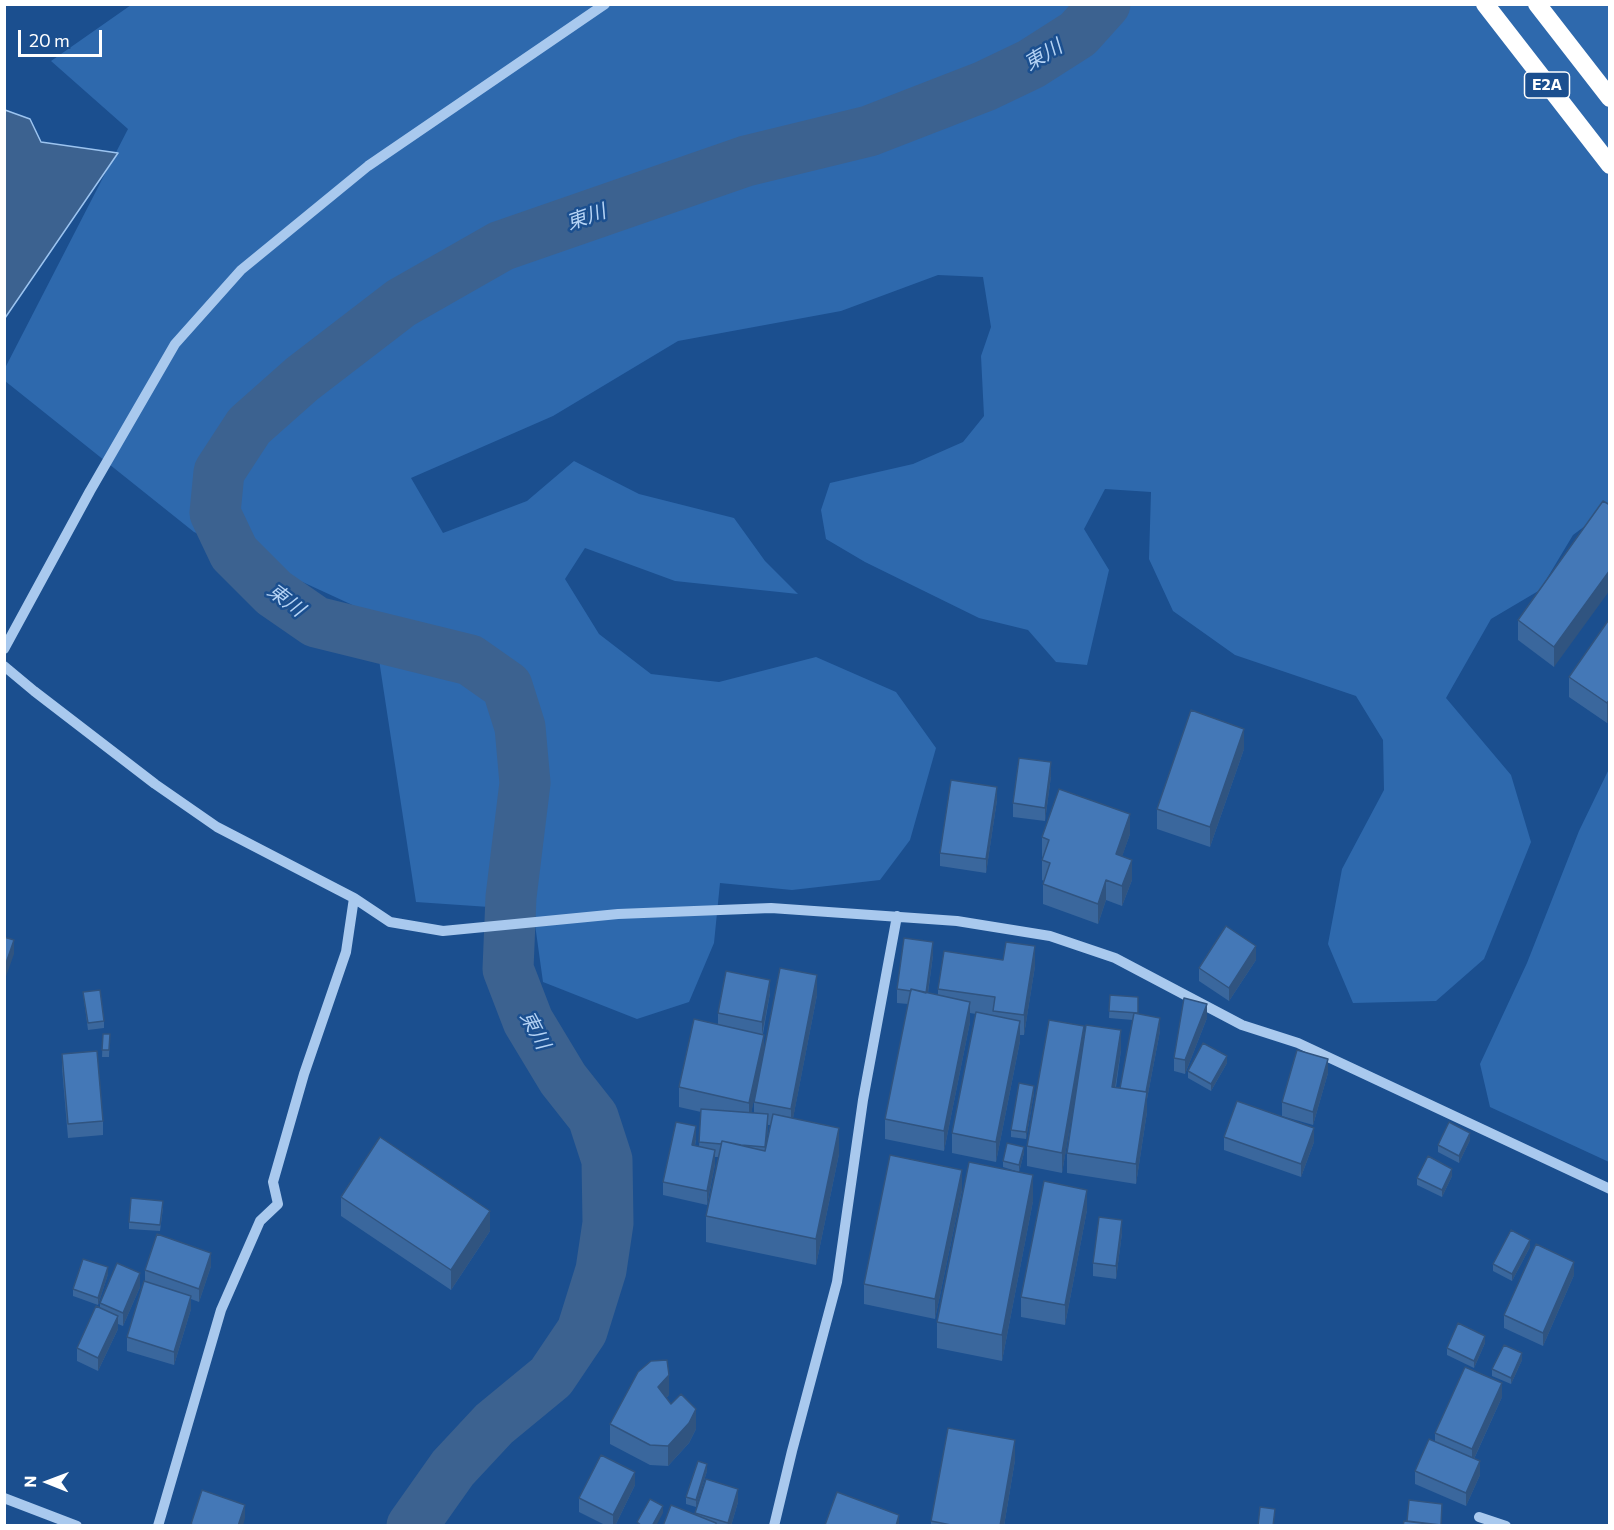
<!DOCTYPE html>
<meta charset="utf-8">
<style>
body{margin:0}
#map{position:relative;width:1614px;height:1530px;overflow:hidden;background:#1b4f8f;font-family:Commissioner,sans-serif}
canvas{display:block}
.frame{position:absolute;inset:0;border:6px solid #fff;pointer-events:none}
.north{position:absolute;left:18px;top:1452px;width:60px;height:60px;-webkit-text-stroke:4px #1b4f8f;paint-order:stroke;rotate:271deg;font-size:16px;font-weight:700;line-height:24px;text-align:center;color:#fff}
.north::after{content:'';display:block;margin:auto;width:21px;height:27px;background:#fff;clip-path:polygon(50% 0,100% 100%,50% 72%,0 100%)}
.scale{position:absolute;left:18px;top:30px;width:84px;height:27px;box-sizing:border-box;border:3px solid #fff;border-top:0;padding-left:8px;font-size:18px;line-height:21px;white-space:nowrap;color:#fff;-webkit-text-stroke:4px #1b4f8f;paint-order:stroke}
</style>
<div id="map">
<canvas width="1614" height="1530"></canvas>
<div class="frame"></div>
<div class="north">N</div>
<div class="scale">20 m</div>
</div>
<script>
const ctx = document.querySelector('canvas').getContext('2d');
ctx.lineJoin = 'round';
function paint(path, color) {
  ctx.fillStyle = color;
  ctx.fill(path, 'evenodd');
}
function poly(rows) {
  const path = new Path2D();
  for (const r of rows) {
    path.moveTo(r[0], r[1]);
    for (let i = 2; i < r.length; i += 2) path.lineTo(r[i], r[i + 1]);
  }
  return path;
}
function trace(path, color, width, dash) {
  ctx.strokeStyle = color;
  ctx.lineWidth = width;
  ctx.lineCap = dash ? 'butt' : 'round';
  ctx.setLineDash(dash || []);
  ctx.stroke(path);
}
function write(font, color, halo, rows, align = 'center') {
  ctx.font = font + ' Commissioner,"Noto Sans JP",sans-serif';
  ctx.lineWidth = 5;
  ctx.setLineDash([]);
  ctx.textBaseline = 'middle';
  ctx.strokeStyle = halo;
  ctx.fillStyle = color;
  for (const [text, x, y, turn = 0] of rows) {
    ctx.save();
    ctx.translate(x, y);
    ctx.rotate((+turn || 0) * Math.PI / 180);
    ctx.textAlign = isNaN(turn) ? turn : align;
    if (halo) ctx.strokeText(text, 0, 0);
    ctx.fillText(text, 0, 0);
    ctx.restore();
  }
}
paint(poly([
 [131,5,1609,5,1609,514,1605,511,1573,535,1540,590,1491,619,1446,698,1511,775,1531,842,1484,959,1436,1001,1353,1003,1328,944,1342,869,1384,790,1383,740,1356,696,1235,655,1173,611,1149,559,1151,492,1105,489,1084,529,1109,570,1087,665,1056,662,1028,630,979,618,865,562,826,539,821,510,830,483,913,464,963,442,984,416,981,356,991,327,983,277,938,275,841,311,678,341,553,416,411,478,443,533,527,501,574,461,639,494,734,518,765,561,798,594,675,581,585,548,565,579,599,634,651,674,719,682,816,657,896,692,936,748,910,840,880,880,792,890,720,883,714,943,689,1002,637,1019,543,982,533,910,416,902,372,614,194,532,5,381,4,370,128,129,51,61],
 [1609,769,1610,1162,1609,1162,1490,1107,1480,1064,1527,963,1579,831]
]), '#2e69ad');
const water = poly([
 [5,110,30,119,41,142,118,153,5,318,5,110]
]);
paint(water, '#3c6290');
trace(water, '#9cc4f0', 1.5);
trace(poly([
 [412,1526,453,1468,494,1424,551,1377,582,1331,601,1270,608,1223,607,1160,593,1117,563,1079,528,1021,508,969,511,897,525,783,520,727,507,686,470,660,316,622,274,593,234,553,215,513,219,472,249,426,302,379,401,303,501,246,746,161,869,131,985,86,1031,64,1078,34,1105,4]
]), '#3c6290', 51);
trace(poly([
 [4,649,90,491,175,344,241,270,368,166,605,4],
 [4,666,34,691,155,784,217,827,354,898,390,922,443,931,618,914,771,908,957,921,1050,936,1115,958,1242,1025,1298,1043,1610,1189],
 [4,1498,77,1526],
 [1479,1517,1506,1526],
 [158,1526,221,1310,260,1221,278,1204,273,1182,304,1074,346,952,354,898],
 [774,1526,792,1451,837,1282,863,1100,897,916]
]), '#a9c9ee', 10);
trace(poly([
 [1485,4,1610,165],
 [1537,4,1610,98]
]), '#fff', 18);
paint(poly([
 [1610,505,1554,667,1518,640,1518,620],
 [1610,618,1610,719,1607,723,1569,697,1569,677],
 [1244,749,1210,847,1157,829,1157,809],
 [1051,776,1045,821,1013,817,1013,803],
 [997,800,986,873,940,866,940,853],
 [1130,834,1122,856,1132,880,1122,906,1106,900,1098,924,1043,904,1043,884,1044,881,1042,880,1042,860,1043,857,1042,857,1042,837],
 [933,955,928,993,938,995,938,989,1035,966,1024,1035,1020,1035,1020,1041,996,1162,952,1153,952,1133,976,1014,970,1013,970,1022,944,1151,885,1139,885,1119,908,1004,897,1003,897,989],
 [1256,960,1229,1001,1199,981,1199,968],
 [83,992,104,1021,104,1028,88,1030],
 [770,993,763,1034,764,1050,817,995,793,1118,839,1154,816,1265,706,1242,706,1216,719,1157,715,1157,715,1164,707,1205,663,1195,663,1182,696,1139,695,1146,699,1147,701,1112,679,1107,679,1087,718,1024,718,1013],
 [757,1085,754,1102,754,1113,751,1113],
 [768,1125,771,1125,766,1147,768,1127],
 [1110,995,1138,1014,1160,1031,1147,1099,1147,1112,1136,1184,1067,1173,1067,1153,1076,1090,1062,1173,1027,1166,1027,1146,1084,1040,1121,1050,1116,1087,1120,1088,1133,1020,1109,1018],
 [1207,1018,1185,1074,1174,1071,1174,1058],
 [103,1034,110,1034,109,1057,102,1057],
 [62,1054,103,1121,103,1135,68,1138,62,1068],
 [1227,1063,1211,1091,1188,1078,1188,1071],
 [1328,1073,1313,1125,1282,1116,1282,1102],
 [1034,1093,1026,1139,1011,1137,1011,1130],
 [1224,1137,1314,1142,1301,1177,1224,1150],
 [1470,1140,1459,1163,1438,1152,1438,1145],
 [1024,1153,1019,1172,1003,1167,1003,1161],
 [1452,1176,1442,1197,1417,1185,1417,1178],
 [962,1190,935,1319,864,1304,864,1284],
 [341,1197,490,1231,451,1290,341,1216],
 [1033,1201,1002,1361,937,1348,937,1322],
 [163,1208,160,1231,129,1229,129,1222],
 [1087,1210,1065,1325,1021,1317,1021,1297],
 [1122,1233,1116,1279,1093,1276,1093,1263],
 [1530,1247,1512,1281,1493,1271,1493,1264],
 [211,1266,199,1302,191,1299,191,1309,174,1365,127,1351,127,1337,145,1282,145,1270],
 [108,1274,98,1305,73,1296,73,1289],
 [1574,1275,1543,1346,1504,1328,1504,1315],
 [140,1287,123,1326,118,1324,118,1329,98,1371,77,1361,77,1348,100,1308,100,1303],
 [1485,1343,1474,1368,1447,1355,1447,1348],
 [1522,1360,1511,1384,1492,1376,1492,1369],
 [669,1395,666,1398,671,1404,696,1429,689,1443,668,1466,650,1465,610,1444,610,1424],
 [1502,1397,1474,1459,1480,1475,1466,1506,1415,1484,1415,1471,1435,1442,1435,1433],
 [1015,1460,1004,1526,931,1526,931,1521],
 [707,1471,696,1507,686,1504,686,1497],
 [635,1485,615,1526,607,1526,579,1512,579,1498],
 [738,1502,731,1526,663,1526,695,1515,695,1513]
]), '#3a679d');
paint(poly([
 [1610,570,1610,590,1554,667,1554,647],
 [1610,699,1610,719,1607,723,1607,703],
 [1244,729,1244,749,1210,847,1210,827],
 [1051,762,1051,776,1045,821,1045,808],
 [997,787,997,800,986,873,986,859],
 [1130,814,1130,834,1116,874,1116,854],
 [1132,860,1132,880,1122,906,1122,886],
 [1106,880,1106,900,1098,924,1098,904],
 [14,940,14,954,4,982,4,969],
 [933,942,933,955,926,1006,926,993],
 [1035,946,1035,966,1024,1035,1024,1015],
 [1256,946,1256,960,1229,1001,1229,988],
 [817,975,817,995,791,1129,791,1109],
 [770,980,770,993,762,1035,762,1022],
 [970,1002,970,1022,944,1151,944,1131],
 [1207,1004,1207,1018,1185,1074,1185,1060],
 [1160,1018,1160,1031,1147,1099,1147,1112,1136,1184,1136,1164,1146,1093],
 [1020,1021,1020,1041,996,1162,996,1142],
 [1084,1026,1084,1046,1062,1173,1062,1153],
 [1121,1030,1121,1050,1112,1107,1112,1087],
 [764,1035,764,1055,749,1123,749,1103],
 [1227,1056,1227,1063,1211,1091,1211,1084],
 [1328,1059,1328,1073,1313,1125,1313,1112],
 [1034,1086,1034,1093,1026,1139,1026,1132],
 [768,1114,768,1127,765,1161,765,1147],
 [696,1126,696,1139,692,1158,692,1145],
 [839,1128,839,1154,816,1265,816,1239],
 [1314,1128,1314,1142,1301,1177,1301,1164],
 [1470,1133,1470,1140,1459,1163,1459,1156],
 [1024,1147,1024,1153,1019,1172,1019,1165],
 [715,1150,715,1164,707,1205,707,1191],
 [1452,1169,1452,1176,1442,1197,1442,1190],
 [962,1170,962,1190,935,1319,935,1299],
 [1033,1175,1033,1201,1002,1361,1002,1335],
 [1087,1190,1087,1210,1065,1325,1065,1305],
 [490,1211,490,1231,451,1290,451,1270],
 [1122,1220,1122,1233,1116,1279,1116,1266],
 [1530,1240,1530,1247,1512,1281,1512,1274],
 [211,1253,211,1266,199,1302,199,1289],
 [1574,1262,1574,1275,1543,1346,1543,1333],
 [108,1267,108,1274,98,1305,98,1298],
 [140,1273,140,1287,123,1326,123,1313],
 [191,1296,191,1309,174,1365,174,1352],
 [118,1316,118,1329,98,1371,98,1358],
 [1485,1336,1485,1343,1474,1368,1474,1361],
 [1522,1353,1522,1360,1511,1384,1511,1378],
 [669,1375,669,1395,658,1407,658,1387],
 [1502,1383,1502,1397,1472,1463,1472,1449],
 [696,1409,696,1429,689,1443,668,1466,668,1446],
 [1015,1440,1015,1460,1004,1526,1000,1526],
 [1480,1461,1480,1475,1466,1506,1466,1493],
 [707,1464,707,1471,696,1507,696,1500],
 [635,1472,635,1485,615,1526,613,1526,613,1515],
 [738,1489,738,1502,731,1526,728,1526,728,1523],
 [245,1505,245,1518,243,1526,238,1526],
 [663,1506,663,1513,656,1526,652,1526],
 [899,1515,899,1526,896,1526]
]), '#305480');
const building = poly([
 [1603,501,1610,505,1610,570,1554,647,1518,620,1603,501],
 [1610,618,1610,699,1607,703,1569,677,1610,618],
 [1191,710,1244,729,1210,827,1157,809,1191,710],
 [1019,758,1051,762,1045,808,1013,803,1019,758],
 [951,780,997,787,986,859,940,853,951,780],
 [1059,789,1130,814,1116,854,1132,860,1122,886,1106,880,1098,904,1043,884,1050,863,1042,860,1049,840,1042,837,1059,789],
 [1226,926,1256,946,1229,988,1199,968,1226,926],
 [4,937,14,940,4,969,4,937],
 [904,938,933,942,926,993,911,989,911,991,897,989,904,938],
 [1006,942,1035,946,1024,1015,993,1011,995,997,938,989,944,951,1003,960,1006,942],
 [780,968,817,975,791,1109,754,1102,780,968],
 [726,971,770,980,762,1022,718,1013,726,971],
 [911,989,970,1002,944,1131,885,1119,911,989],
 [100,990,104,1021,88,1023,83,992,100,990],
 [1110,995,1138,997,1138,1013,1109,1011,1110,995],
 [1184,998,1207,1004,1185,1060,1174,1058,1184,998],
 [976,1012,1020,1021,996,1142,952,1133,976,1012],
 [1134,1013,1160,1018,1146,1092,1120,1088,1134,1013],
 [694,1019,764,1035,749,1103,679,1087,694,1019],
 [1049,1020,1084,1026,1062,1153,1027,1146,1049,1020],
 [1086,1025,1121,1030,1112,1087,1147,1092,1136,1164,1067,1153,1086,1025],
 [103,1034,110,1034,109,1050,102,1050,103,1034],
 [1203,1043,1227,1056,1211,1084,1188,1071,1203,1043],
 [1297,1050,1328,1059,1313,1112,1282,1102,1297,1050],
 [97,1051,103,1121,68,1124,62,1054,97,1051],
 [1019,1083,1034,1086,1026,1132,1011,1130,1019,1083],
 [1237,1101,1314,1128,1301,1164,1224,1137,1237,1101],
 [701,1109,768,1114,765,1147,741,1145,722,1141,721,1144,699,1142,701,1109],
 [773,1114,839,1128,816,1239,706,1216,722,1141,765,1151,773,1114],
 [676,1122,696,1126,692,1145,715,1150,707,1191,663,1182,676,1122],
 [1449,1122,1470,1133,1459,1156,1438,1145,1449,1122],
 [380,1137,490,1211,451,1270,341,1197,380,1137],
 [1007,1143,1024,1147,1019,1165,1003,1161,1007,1143],
 [890,1155,962,1170,935,1299,864,1284,890,1155],
 [1428,1156,1452,1169,1442,1190,1417,1178,1428,1156],
 [969,1162,1033,1175,1002,1335,937,1322,969,1162],
 [1044,1181,1087,1190,1065,1305,1021,1297,1044,1181],
 [131,1198,163,1201,160,1225,129,1222,131,1198],
 [1099,1217,1122,1220,1116,1266,1093,1263,1099,1217],
 [1511,1230,1530,1240,1512,1274,1493,1264,1511,1230],
 [157,1234,211,1253,199,1289,145,1270,157,1234],
 [1536,1244,1574,1262,1543,1333,1504,1315,1536,1244],
 [83,1259,108,1267,98,1298,73,1289,83,1259],
 [117,1263,140,1273,123,1313,100,1303,117,1263],
 [144,1281,191,1296,174,1352,127,1337,144,1281],
 [96,1306,118,1316,98,1358,77,1348,96,1306],
 [1458,1323,1485,1336,1474,1361,1447,1348,1458,1323],
 [1504,1345,1522,1353,1511,1378,1492,1369,1504,1345],
 [667,1360,669,1375,658,1387,671,1404,681,1394,696,1409,689,1423,668,1446,650,1445,610,1424,638,1372,651,1361,667,1360],
 [1465,1367,1502,1383,1472,1449,1435,1433,1465,1367],
 [948,1428,1015,1440,1000,1526,956,1526,931,1521,948,1428],
 [1429,1439,1480,1461,1466,1493,1415,1471,1429,1439],
 [601,1455,635,1472,613,1515,579,1498,601,1455],
 [698,1461,707,1464,696,1500,686,1497,698,1461],
 [706,1479,738,1489,728,1523,695,1513,706,1479],
 [202,1490,245,1505,238,1526,196,1526,191,1524,202,1490],
 [837,1492,899,1515,896,1526,825,1525,837,1492],
 [650,1499,663,1506,652,1526,642,1526,637,1522,650,1499],
 [1409,1500,1442,1504,1441,1525,1407,1521,1409,1500],
 [671,1505,716,1523,716,1526,663,1526,671,1505],
 [1260,1507,1275,1509,1273,1526,1258,1526,1260,1507],
 [1404,1521,1445,1526,1403,1526,1404,1521]
]);
paint(building, '#4478b7');
trace(building, '#305480', 1.5);
for (const [x, y, w] of [
 [1547,85,45]
]) {
  const box = new Path2D();
  box.roundRect(x - w / 2, y - 13, w, 26, 4.5);
  ctx.fillStyle = '#1b4f8f';
  ctx.fill(box);
  trace(box, '#fff', 1.5);
}
write('bold 16px', '#fff', null, [
 ["E2A",1547,85]
]);
write('italic 20px', '#b5d3f5', '#1b4f8f', [
 ["東川",1043,55,-31],
 ["東川",586,217,-19],
 ["東川",286,600,37],
 ["東川",535,1030,62]
]);
</script>
